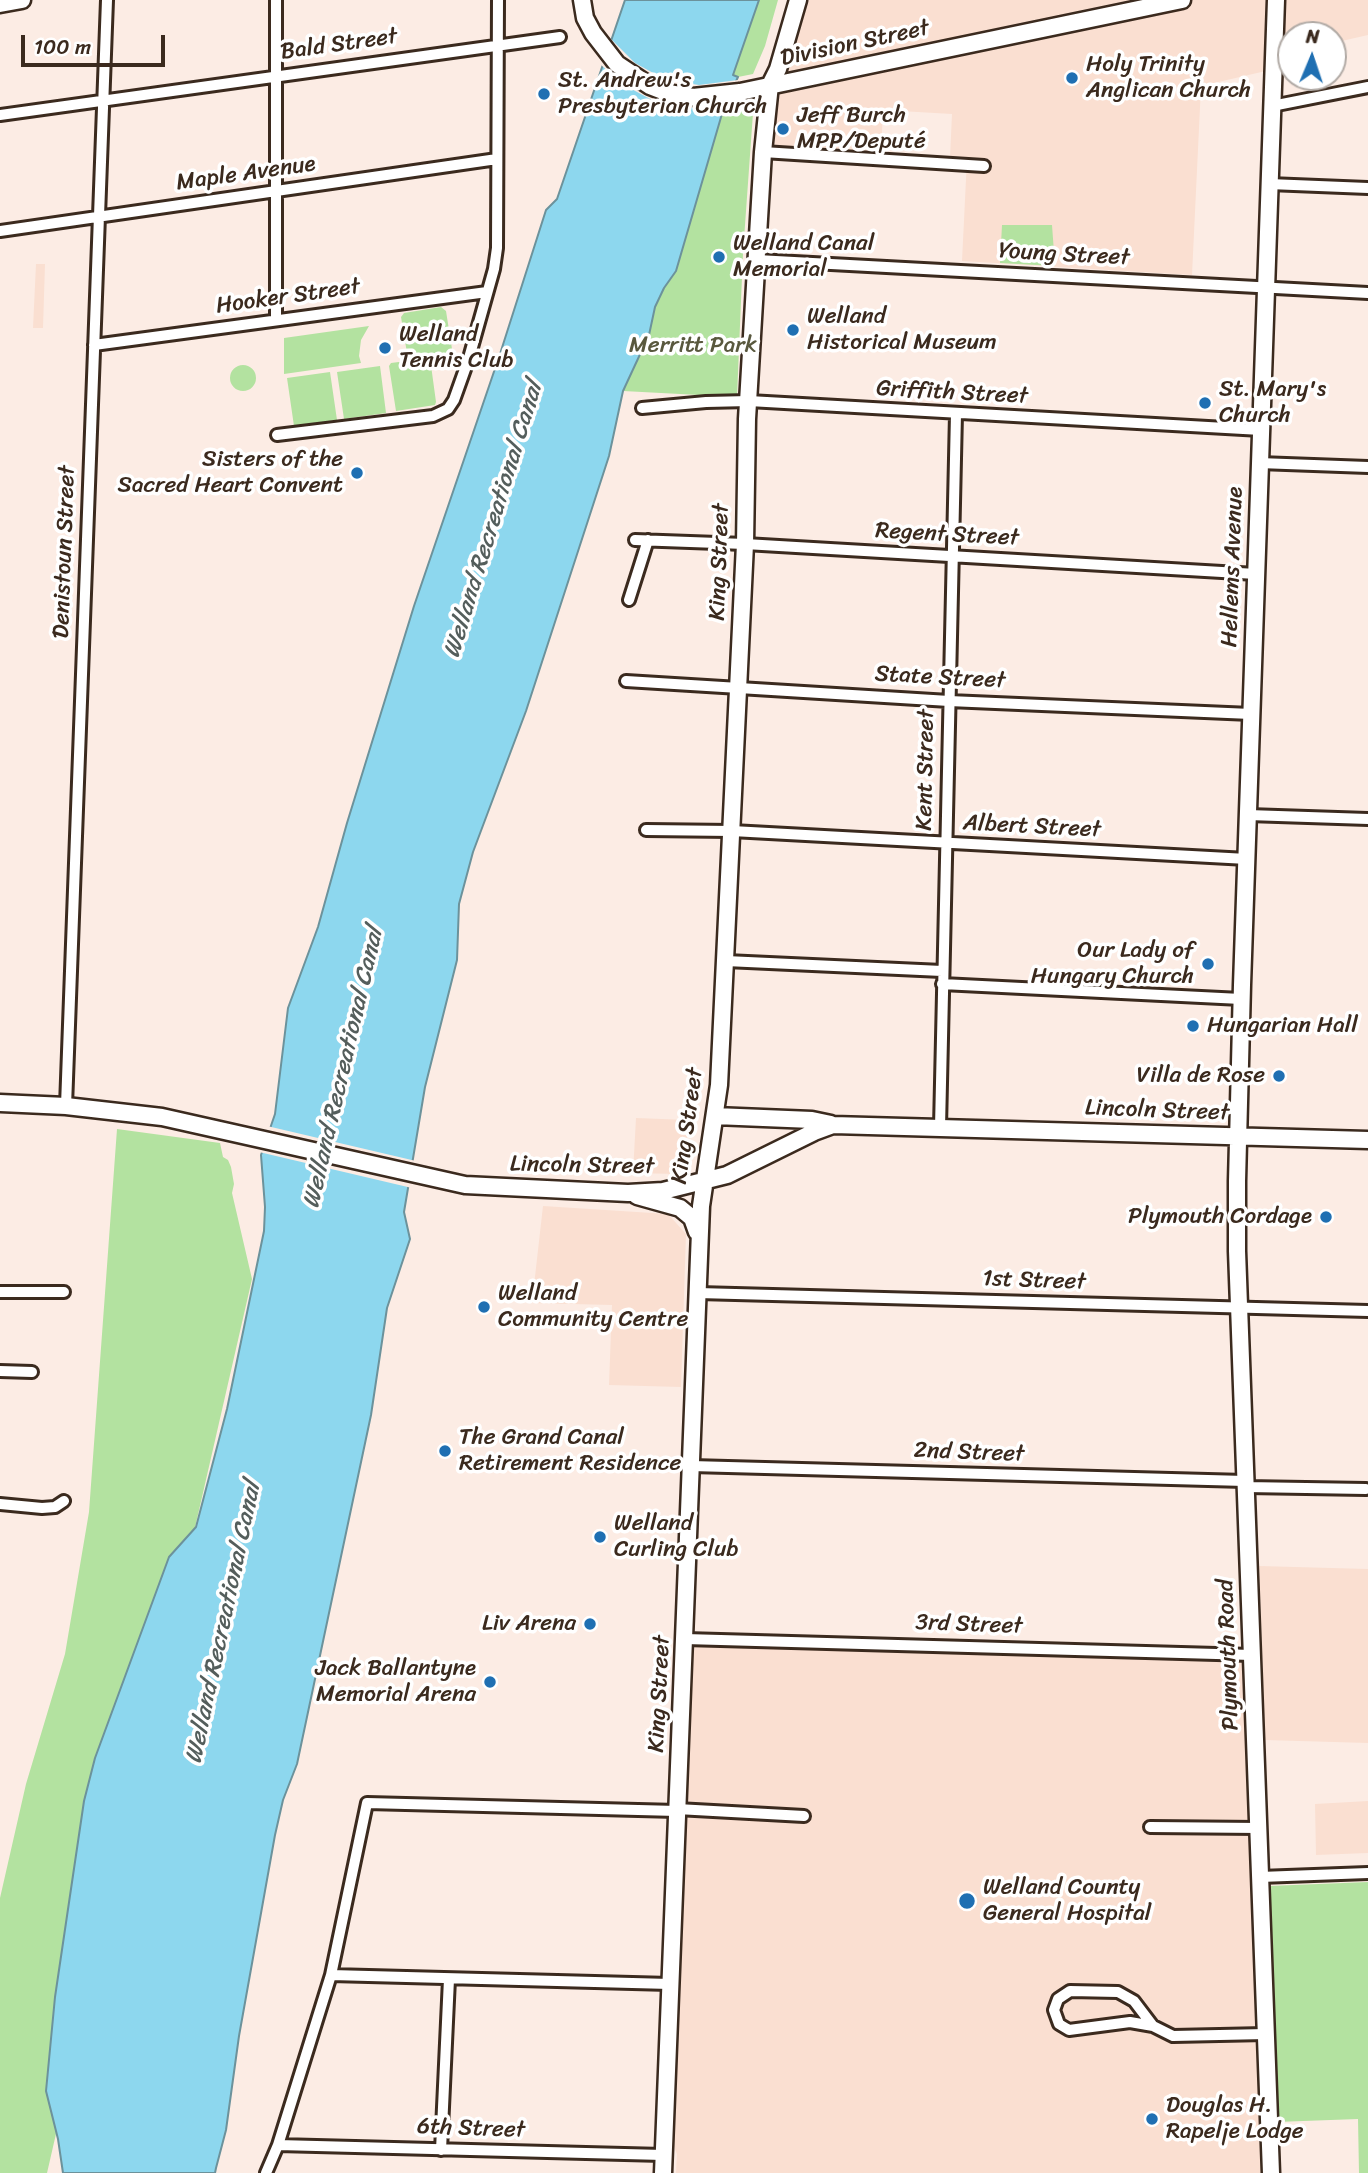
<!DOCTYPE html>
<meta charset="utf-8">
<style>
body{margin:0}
#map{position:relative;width:1368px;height:2173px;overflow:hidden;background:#fcece4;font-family:Sriracha,sans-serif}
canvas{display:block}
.north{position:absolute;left:1277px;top:21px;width:70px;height:70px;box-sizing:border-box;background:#fff;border:2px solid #b1aaa5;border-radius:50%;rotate:2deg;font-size:19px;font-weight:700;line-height:28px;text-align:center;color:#3b2a1e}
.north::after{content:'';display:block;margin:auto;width:24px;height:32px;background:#1f6fb2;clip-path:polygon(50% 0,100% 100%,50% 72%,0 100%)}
.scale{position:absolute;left:21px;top:35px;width:144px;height:32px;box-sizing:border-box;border:4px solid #3b2a1e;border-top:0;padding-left:9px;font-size:21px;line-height:24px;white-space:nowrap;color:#3b2a1e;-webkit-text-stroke:5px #fff;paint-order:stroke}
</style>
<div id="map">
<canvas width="1368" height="2173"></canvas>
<div class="north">N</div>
<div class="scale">100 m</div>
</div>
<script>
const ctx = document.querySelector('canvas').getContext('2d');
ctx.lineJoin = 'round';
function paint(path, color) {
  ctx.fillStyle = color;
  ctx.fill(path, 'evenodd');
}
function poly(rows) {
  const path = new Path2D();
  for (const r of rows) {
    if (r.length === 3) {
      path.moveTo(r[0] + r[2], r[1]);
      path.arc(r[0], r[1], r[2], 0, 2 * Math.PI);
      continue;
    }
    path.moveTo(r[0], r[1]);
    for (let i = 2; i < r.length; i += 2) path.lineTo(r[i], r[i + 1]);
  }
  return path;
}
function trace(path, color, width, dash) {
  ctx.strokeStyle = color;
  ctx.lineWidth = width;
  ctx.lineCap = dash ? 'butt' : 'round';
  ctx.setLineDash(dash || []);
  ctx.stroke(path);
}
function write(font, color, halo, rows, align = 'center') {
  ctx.font = font + ' Sriracha,sans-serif';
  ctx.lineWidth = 7;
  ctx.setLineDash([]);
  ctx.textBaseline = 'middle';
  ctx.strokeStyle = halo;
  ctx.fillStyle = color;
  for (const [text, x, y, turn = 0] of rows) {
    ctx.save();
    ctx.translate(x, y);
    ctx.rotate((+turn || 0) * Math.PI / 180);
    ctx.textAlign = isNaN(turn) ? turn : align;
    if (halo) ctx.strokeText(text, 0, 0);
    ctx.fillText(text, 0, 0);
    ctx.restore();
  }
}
paint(poly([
 [792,0,1368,0,1368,35,1333,43,1333,35,1291,35,1291,44,1284,44,1283,67,1201,86,1192,275,962,261,967,159,950,158,952,114,883,110,881,154,774,147,777,52],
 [36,264,45,264,43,328,33,328],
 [636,1118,688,1120,686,1162,683,1170,677,1174,633,1173],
 [543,1206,668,1214,686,1234,681,1387,609,1385,612,1305,532,1303],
 [1259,1566,1368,1569,1368,1743,1265,1740],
 [685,1639,1252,1655,1271,2173,676,2173,677,2154,665,2124],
 [1368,1801,1368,1853,1316,1855,1315,1804]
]), '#fadfd1');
paint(poly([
 [759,0,778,0,765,46,753,74,738,77,733,76],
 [742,104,751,105,753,113,743,253,737,397,623,391,649,335,655,307,664,288,676,271,724,107],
 [1002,225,1052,225,1055,266,1000,263],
 [441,307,446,311,452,349,450,353,408,359,401,317,404,313],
 [369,326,361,340,359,356,361,363,284,374,284,338],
 [430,358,436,402,435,405,396,411,389,366,391,363],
 [243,378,13],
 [380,366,386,413,344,419,337,372],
 [330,372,337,420,294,426,287,378],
 [117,1129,220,1143,223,1157,228,1160,231,1167,234,1184,232,1193,252,1279,47,2173,0,2173,0,1898,26,1784,65,1654,89,1512],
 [1368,1882,1368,2173,1359,2173,1358,2119,1276,2122,1269,1886]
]), '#b3e2a0');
const water = poly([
 [625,0,759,0,733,75,738,77,724,107,676,271,664,288,655,307,649,335,623,391,609,456,526,711,473,852,459,904,457,960,425,1087,404,1212,410,1239,387,1308,371,1415,297,1764,283,1800,275,1835,239,2036,226,2130,216,2168,215,2173,63,2173,58,2139,46,2091,55,1997,84,1801,95,1758,169,1557,196,1527,227,1409,264,1231,265,1207,261,1155,275,1114,288,1008,318,927,347,823,414,606,500,354,546,210,557,199,625,0]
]);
paint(water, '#8dd7ee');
trace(water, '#6c929b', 2);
paint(poly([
 [609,37,635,63,666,80,699,85,738,80,739,84,729,106,687,108,654,101,622,84,600,64],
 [267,1126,416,1161,412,1188,259,1152]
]), '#fcece4');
const street = poly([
 [1272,106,1368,87],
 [0,115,560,37],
 [763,152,984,166],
 [1269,184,1368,188],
 [0,231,497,159],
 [757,260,1368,293],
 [276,320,276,0],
 [94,345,487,292],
 [642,408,706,402,749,401,1261,430],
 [277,435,433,416,448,409,454,400,469,358,494,269,497,248,498,0],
 [1259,463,1368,467],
 [635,540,745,544,1256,574],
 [629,600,648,540],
 [626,681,949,701,1251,714],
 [1248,815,1368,819],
 [646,830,732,831,1247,859],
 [726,961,942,971],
 [942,984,1241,999],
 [66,1106,107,0],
 [940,1127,956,414],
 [0,1292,64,1292],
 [698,1293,1368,1311],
 [0,1371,32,1372],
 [691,1466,1245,1481],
 [1246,1487,1366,1489],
 [0,1504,42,1508,55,1507,64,1501],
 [685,1639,1252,1655],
 [677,1809,804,1816],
 [1150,1827,1259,1828],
 [1260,1877,1368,1873],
 [331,1975,670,1984],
 [1153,2026,1130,2022,1069,2030,1059,2024,1054,2010,1058,1999,1070,1991,1118,1992,1134,2001,1153,2026,1173,2036,1266,2034],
 [278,2145,663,2155],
 [441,2150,449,1979],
 [266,2173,278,2145,331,1975,367,1803,677,1811]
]);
const secondary = poly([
 [582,0,585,18,593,33,617,64,650,86,668,93,693,97,740,92,1182,0],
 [0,4,22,0],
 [0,1103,66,1106,162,1117,465,1185,628,1193,663,1191,727,1175,814,1132,833,1125,1368,1140],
 [715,1116,812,1120,831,1124],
 [637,1196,680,1208,692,1218,697,1232],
 [663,2173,701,1206,719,1085,745,544,747,419,763,152,770,85,778,69,798,0],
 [1271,2173,1237,1251,1237,1181,1242,985,1276,0]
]);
trace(street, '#3b2a1e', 16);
trace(secondary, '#3b2a1e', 21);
trace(street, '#fff', 10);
trace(secondary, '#fff', 16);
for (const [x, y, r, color] of [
 [1072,78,7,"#1f6fb2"],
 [544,94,7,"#1f6fb2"],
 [783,129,7,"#1f6fb2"],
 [719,257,7,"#1f6fb2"],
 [793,330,7,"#1f6fb2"],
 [385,348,7,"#1f6fb2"],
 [1205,403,7,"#1f6fb2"],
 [357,473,7,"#1f6fb2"],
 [1208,964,7,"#1f6fb2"],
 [1193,1026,7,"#1f6fb2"],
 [1279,1076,7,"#1f6fb2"],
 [1326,1217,7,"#1f6fb2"],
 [484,1307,7,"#1f6fb2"],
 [445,1451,7,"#1f6fb2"],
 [600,1537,7,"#1f6fb2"],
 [590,1624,7,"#1f6fb2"],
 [490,1682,7,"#1f6fb2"],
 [967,1901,9,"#1f6fb2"],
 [1152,2119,7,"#1f6fb2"]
]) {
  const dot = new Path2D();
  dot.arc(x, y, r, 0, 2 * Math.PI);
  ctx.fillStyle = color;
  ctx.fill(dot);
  trace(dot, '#fff', 2.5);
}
write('23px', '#3b2a1e', '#fff', [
 ["Division Street",855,44,-12],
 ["Bald Street",339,45,-8],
 ["Maple Avenue",246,174,-8],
 ["Young Street",1064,255,3],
 ["Hooker Street",288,297,-8],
 ["Griffith Street",952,393,3],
 ["Regent Street",947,535,3],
 ["Denistoun Street",65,552,-88],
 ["King Street",720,562,-88],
 ["Hellems Avenue",1233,567,-88],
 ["State Street",940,678,3],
 ["Kent Street",926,770,-89],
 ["Albert Street",1032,827,3],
 ["Lincoln Street",1157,1111,2],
 ["King Street",688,1126,-82],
 ["Lincoln Street",582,1166,1],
 ["1st Street",1034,1281,2],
 ["2nd Street",969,1453,2],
 ["3rd Street",969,1625,2],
 ["Plymouth Road",1229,1655,-92],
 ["King Street",660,1694,-87],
 ["6th Street",471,2129,2]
]);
write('23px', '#3b2a1e', '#fff', [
 ["Holy Trinity",1086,65],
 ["Anglican Church",1086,91],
 ["St. Andrew's",558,81],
 ["Presbyterian Church",558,107],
 ["Jeff Burch",797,116],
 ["MPP/Deputé",797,142],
 ["Welland Canal",733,244],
 ["Memorial",733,270],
 ["Welland",807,317],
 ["Historical Museum",807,343],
 ["Welland",399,335],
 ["Tennis Club",399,361],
 ["St. Mary's",1219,390],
 ["Church",1219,416],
 ["Sisters of the",343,460,"right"],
 ["Sacred Heart Convent",343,486,"right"],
 ["Our Lady of",1194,951,"right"],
 ["Hungary Church",1194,977,"right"],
 ["Hungarian Hall",1207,1026],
 ["Villa de Rose",1265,1076,"right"],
 ["Plymouth Cordage",1312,1217,"right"],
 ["Welland",498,1294],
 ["Community Centre",498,1320],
 ["The Grand Canal",459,1438],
 ["Retirement Residence",459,1464],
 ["Welland",614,1524],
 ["Curling Club",614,1550],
 ["Liv Arena",576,1624,"right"],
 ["Jack Ballantyne",476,1669,"right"],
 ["Memorial Arena",476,1695,"right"],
 ["Welland County",983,1888],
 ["General Hospital",983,1914],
 ["Douglas H.",1166,2106],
 ["Rapelje Lodge",1166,2132]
], 'left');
write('23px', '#59583e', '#fff', [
 ["Merritt Park",693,346]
]);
write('italic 24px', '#545e5c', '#fff', [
 ["Welland Recreational Canal",494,520,-73],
 ["Welland Recreational Canal",344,1068,-77],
 ["Welland Recreational Canal",224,1623,-78]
]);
</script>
